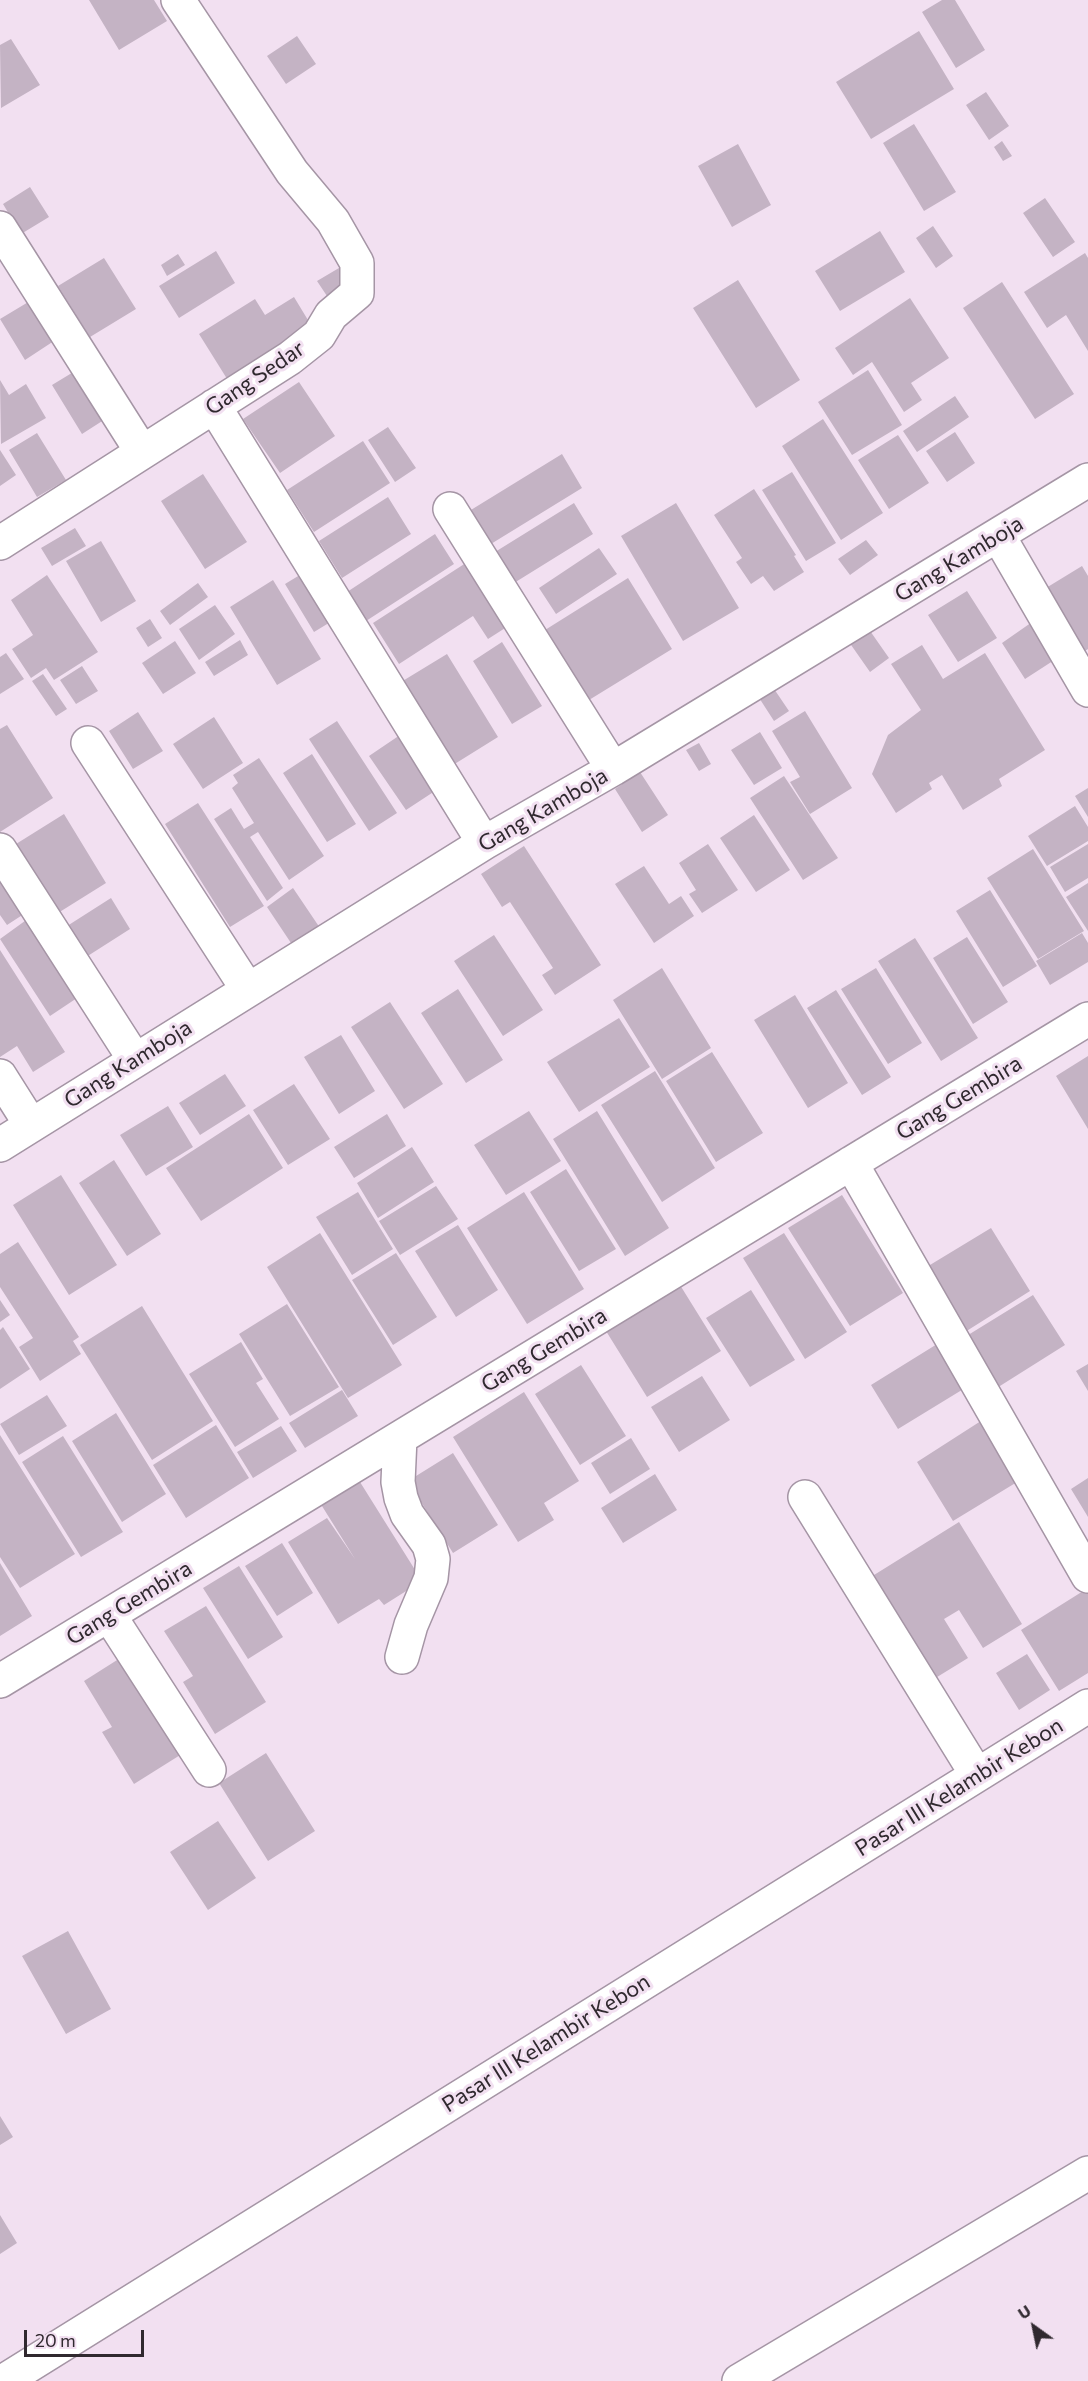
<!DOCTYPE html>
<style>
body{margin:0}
#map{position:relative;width:1088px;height:2381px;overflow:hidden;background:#f2e0f1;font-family:Commissioner,sans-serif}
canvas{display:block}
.north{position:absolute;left:1004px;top:2297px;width:60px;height:60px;-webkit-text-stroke:4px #f2e0f1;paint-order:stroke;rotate:327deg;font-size:16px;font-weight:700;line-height:24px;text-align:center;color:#30292f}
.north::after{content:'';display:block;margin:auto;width:21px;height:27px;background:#30292f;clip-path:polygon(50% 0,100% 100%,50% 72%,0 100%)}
.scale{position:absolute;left:24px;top:2330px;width:120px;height:27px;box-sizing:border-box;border:3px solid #30292f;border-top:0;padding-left:8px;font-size:18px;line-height:21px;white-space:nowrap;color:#30292f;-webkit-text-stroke:4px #f2e0f1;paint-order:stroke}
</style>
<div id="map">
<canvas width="1088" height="2381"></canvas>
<div class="north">U</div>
<div class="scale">20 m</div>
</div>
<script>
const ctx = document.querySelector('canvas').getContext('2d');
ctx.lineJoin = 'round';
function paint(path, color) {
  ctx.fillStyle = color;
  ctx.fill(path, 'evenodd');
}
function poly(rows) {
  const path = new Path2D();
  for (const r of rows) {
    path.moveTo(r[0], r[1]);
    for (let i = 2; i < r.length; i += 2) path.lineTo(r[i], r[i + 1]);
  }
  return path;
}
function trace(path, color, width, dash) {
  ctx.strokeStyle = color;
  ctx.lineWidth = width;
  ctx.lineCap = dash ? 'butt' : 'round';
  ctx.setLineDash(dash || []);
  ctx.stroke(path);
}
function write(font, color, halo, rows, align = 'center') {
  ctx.font = font + ' Commissioner,sans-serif';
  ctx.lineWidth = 6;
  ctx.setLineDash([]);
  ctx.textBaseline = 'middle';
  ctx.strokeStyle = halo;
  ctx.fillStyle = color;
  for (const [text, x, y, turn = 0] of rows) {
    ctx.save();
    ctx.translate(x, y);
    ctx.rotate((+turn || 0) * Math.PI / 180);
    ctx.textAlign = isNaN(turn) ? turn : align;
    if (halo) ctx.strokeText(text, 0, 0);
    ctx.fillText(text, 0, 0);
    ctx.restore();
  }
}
paint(poly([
 [89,0,154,0,167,21,119,50],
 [942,0,955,0,985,50,956,68,922,12],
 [919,31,954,89,871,139,836,82],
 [297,36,316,64,286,84,267,56],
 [11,39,40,85,1,108,0,45],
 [986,92,1009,126,989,140,966,105],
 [914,124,956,192,924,211,883,143],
 [1002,141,1012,156,1003,161,994,147],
 [738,144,771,205,732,227,698,166],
 [30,187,49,217,21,234,3,204],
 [1045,198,1075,242,1053,257,1023,213],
 [933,226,953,256,936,268,916,238],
 [880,231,905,272,840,311,815,271],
 [216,251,235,283,179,318,159,286],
 [1085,253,1088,258,1088,351,1066,315,1047,328,1024,292],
 [178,254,185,265,167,276,161,265],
 [104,258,136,309,90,337,58,286],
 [339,268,349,284,327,296,317,281],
 [738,280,800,380,756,408,693,308],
 [1002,282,1074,394,1035,419,963,308],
 [294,297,314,330,229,382,199,334,255,299,265,315],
 [35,298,60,337,25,360,0,319],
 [910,298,949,358,911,383,922,400,904,412,872,362,853,375,835,348],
 [80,368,110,416,82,434,52,385],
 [868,370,902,425,852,455,818,402],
 [0,380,9,395,26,384,46,418,1,444],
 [299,382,335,436,280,473,243,419],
 [955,396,969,417,917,452,903,431],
 [823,419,883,513,841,540,782,446],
 [388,427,416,468,395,482,368,440],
 [955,432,975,463,947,482,926,451],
 [37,433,66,480,37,497,9,450],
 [898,435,929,483,889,509,858,460],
 [363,441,390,483,314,532,287,490],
 [0,450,16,475,0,486],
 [562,454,582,488,486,547,466,513],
 [792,472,836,543,806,561,762,490],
 [203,474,247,542,205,569,161,501],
 [754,489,796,555,794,556,804,572,774,591,763,576,751,584,736,562,742,558,714,515],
 [388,497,411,534,342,578,319,541],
 [574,503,593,534,514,583,495,552],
 [676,503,739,608,683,641,621,536],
 [75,528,86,546,52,566,41,548],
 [435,534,454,564,366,621,347,592],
 [866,540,878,555,850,575,838,559],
 [101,541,136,601,101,622,66,561],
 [599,548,617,574,556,614,539,588],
 [472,559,513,623,488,639,473,616,399,664,373,623],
 [1082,566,1088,576,1088,649,1085,651,1046,588],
 [313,567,342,615,314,632,285,584],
 [47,575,98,652,54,680,46,668,31,678,12,649,33,635,11,600],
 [628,578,672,649,589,700,545,630],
 [273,580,321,659,277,685,230,607],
 [198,583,208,597,170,625,160,611],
 [967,591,997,638,958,662,928,615],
 [215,605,235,634,199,660,179,629],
 [150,619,162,638,148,647,136,628],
 [1035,620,1059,657,1025,679,1002,643],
 [868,628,889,658,870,672,849,642],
 [240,640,248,655,214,676,205,662],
 [175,641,196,673,163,694,142,663],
 [502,642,542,706,512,724,473,661],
 [922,645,943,679,985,653,1045,750,999,779,1002,786,963,810,942,775,929,783,932,789,896,813,872,774,888,735,921,710,891,664],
 [6,653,24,679,0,694,0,657],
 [447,654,498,737,453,765,401,682],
 [82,666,98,691,76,704,60,680],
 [43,674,67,709,56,716,32,681],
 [768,680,789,711,774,721,754,690],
 [805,711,852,788,810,814,790,782,800,777,772,731],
 [138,712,163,751,133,769,109,731],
 [214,717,243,763,203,789,173,744],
 [337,721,397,813,369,831,309,739],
 [7,725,53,798,0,832,0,729],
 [760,732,782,768,754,785,731,750],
 [400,735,438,789,406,810,369,756],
 [699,743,711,764,699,771,686,750],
 [312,754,356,824,327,842,283,773],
 [259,758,324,856,289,880,258,832,250,837,283,888,267,901,214,819,231,808,244,829,254,823,232,788,238,783,233,775],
 [640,772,668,815,642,832,615,789],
 [784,776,838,858,803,880,750,798],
 [1088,788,1088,817,1075,796],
 [198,803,264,906,230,927,165,824],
 [1075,806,1088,827,1088,841,1047,866,1028,836],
 [64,814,106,883,58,913,16,844],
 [754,815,790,870,756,892,720,838],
 [708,844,738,890,702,913,689,894,696,890,679,863],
 [1088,844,1088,878,1065,892,1050,867],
 [524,846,601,965,555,995,542,975,553,968,510,902,502,907,481,874],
 [1033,849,1084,931,1038,959,987,878],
 [644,866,669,904,681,896,694,916,654,943,615,884],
 [0,870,27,912,7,925,0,915],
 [1088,883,1088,931,1066,897],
 [293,888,320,928,293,946,267,907],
 [990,890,1037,966,1003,987,956,911],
 [111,898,130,929,83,959,64,928],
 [29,918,80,996,50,1016,0,939],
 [1082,933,1088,943,1088,962,1050,985,1036,961],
 [494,935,543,1010,503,1036,454,961],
 [967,937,1008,1002,973,1024,933,958],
 [915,938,978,1038,941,1061,878,961],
 [0,950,65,1052,33,1072,17,1046,0,1057],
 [662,968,711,1048,662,1079,613,1000],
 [876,968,922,1043,888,1064,841,989],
 [458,989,503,1060,466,1083,421,1013],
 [836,990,891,1077,862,1095,807,1008],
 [795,995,848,1083,808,1108,754,1020],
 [390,1002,443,1084,404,1109,351,1027],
 [619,1018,650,1067,579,1112,547,1062],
 [341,1035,375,1091,339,1114,304,1057],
 [712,1052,763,1133,716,1162,666,1081],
 [1088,1056,1088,1129,1056,1076],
 [655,1071,715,1168,662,1202,601,1105],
 [225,1074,246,1106,200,1135,179,1103],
 [294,1084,330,1139,288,1165,253,1110],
 [168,1106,193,1147,146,1176,120,1135],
 [529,1111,561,1161,506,1195,474,1145],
 [597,1111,669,1228,625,1256,553,1139],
 [249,1114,283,1168,201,1221,166,1168],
 [387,1114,406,1146,354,1178,334,1147],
 [412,1147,434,1182,378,1218,357,1183],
 [114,1160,161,1234,127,1256,79,1183],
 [566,1169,616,1249,579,1271,530,1192],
 [61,1175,117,1265,69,1295,13,1205],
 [436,1186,458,1219,400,1255,379,1221],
 [358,1192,393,1249,352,1275,316,1217],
 [524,1192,584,1289,527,1324,467,1228],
 [842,1195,903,1293,850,1326,788,1228],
 [458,1225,498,1290,456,1317,415,1251],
 [991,1228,1030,1291,965,1332,925,1268],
 [320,1233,402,1365,348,1398,267,1267],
 [784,1233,847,1332,805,1359,743,1258],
 [18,1242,79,1337,73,1341,81,1354,40,1381,19,1347,33,1338,0,1287,0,1254],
 [396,1253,437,1317,393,1345,352,1280],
 [680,1285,721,1351,647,1397,606,1331],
 [751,1290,795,1360,750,1387,706,1318],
 [1033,1295,1065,1345,992,1391,960,1340],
 [0,1300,10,1315,0,1322],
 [287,1304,339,1387,290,1416,239,1334],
 [142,1306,213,1421,152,1460,80,1345],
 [3,1327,30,1369,0,1389,0,1330],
 [942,1341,970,1385,898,1429,871,1385],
 [241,1342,263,1379,256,1383,279,1419,235,1447,189,1374],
 [1088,1364,1088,1391,1076,1371],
 [581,1365,626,1436,580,1465,535,1394],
 [702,1376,730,1420,679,1452,651,1407],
 [342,1390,358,1416,305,1448,289,1423],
 [524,1392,579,1481,544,1503,554,1520,518,1542,453,1437],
 [47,1395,67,1426,19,1455,0,1424],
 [116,1413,166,1494,122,1522,72,1441],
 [984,1419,1022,1479,953,1521,917,1462],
 [216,1425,249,1478,186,1518,153,1465],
 [281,1426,297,1451,253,1478,237,1452],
 [0,1435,75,1554,20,1588,0,1557],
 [63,1436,123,1532,81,1557,22,1462],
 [631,1438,650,1469,610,1494,591,1463],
 [453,1453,498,1525,453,1553,408,1481],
 [355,1474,422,1581,384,1605,379,1599,338,1624,288,1542,327,1518,355,1559,317,1498],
 [655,1474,677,1510,623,1543,601,1508],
 [1088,1478,1088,1517,1071,1489],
 [959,1522,1022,1624,983,1648,959,1610,944,1619,968,1658,929,1682,866,1580],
 [282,1543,313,1593,277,1616,245,1566],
 [0,1563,32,1616,0,1636],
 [239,1566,283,1637,248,1659,203,1588],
 [1088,1588,1088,1673,1059,1691,1021,1630],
 [206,1606,266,1702,215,1734,183,1682,193,1676,164,1631],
 [1027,1654,1050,1690,1019,1710,996,1673],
 [125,1655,185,1752,134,1784,102,1732,112,1727,84,1681],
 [266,1753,315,1831,268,1861,219,1783],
 [218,1821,256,1878,208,1910,170,1852],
 [68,1931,111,2009,66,2034,22,1956],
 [0,2116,13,2137,0,2145],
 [0,2215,17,2243,0,2254]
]), '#c4b3c4');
const street = poly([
 [0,228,142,452],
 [214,406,484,843],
 [450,509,613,769],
 [998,535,1088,690],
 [0,543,290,358,319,335,331,315,357,293,357,263,333,221,292,172,178,0],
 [88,743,248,990],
 [0,850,135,1060],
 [0,1076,31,1125],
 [0,1145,484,843,613,769,1088,480],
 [851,1163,1088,1576],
 [400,1438,398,1482,401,1498,407,1514,429,1545,433,1559,431,1578,411,1625,402,1657],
 [805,1497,977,1775],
 [109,1615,209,1770],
 [0,1681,1088,1019],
 [4,2381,1088,1706],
 [739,2381,1088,2173]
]);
trace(street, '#a595a5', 36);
trace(street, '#fff', 33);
write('22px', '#30292f', '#f2e0f1', [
 ["Gang Sedar",255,378,-34],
 ["Gang Kamboja",959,559,-31],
 ["Gang Kamboja",543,810,-30],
 ["Gang Kamboja",128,1064,-32],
 ["Gang Gembira",959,1098,-31],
 ["Gang Gembira",544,1350,-31],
 ["Gang Gembira",129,1603,-31],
 ["Pasar III Kelambir Kebon",959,1787,-32],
 ["Pasar III Kelambir Kebon",546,2043,-32]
]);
</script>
